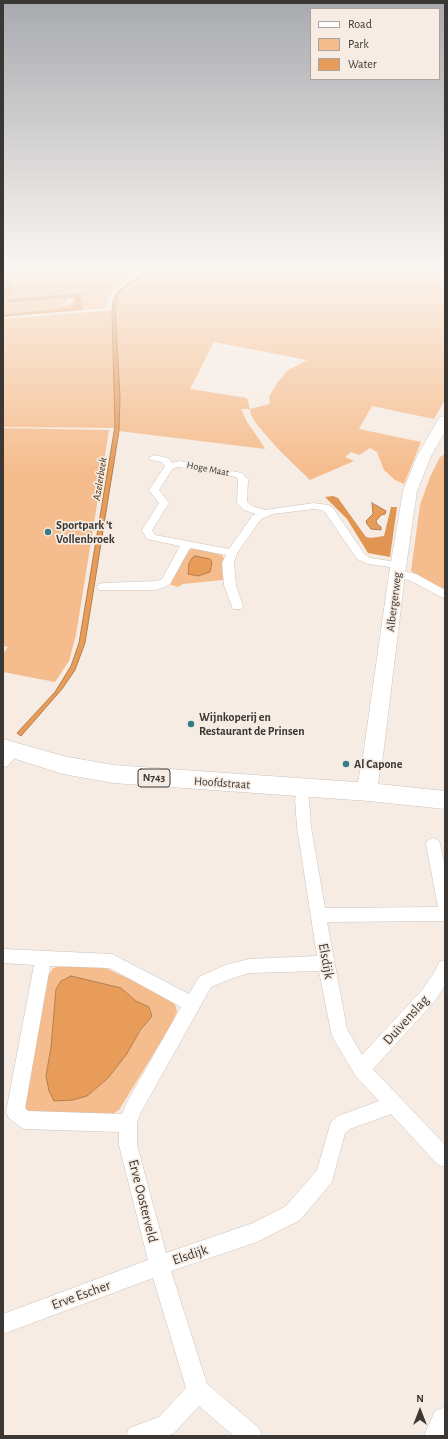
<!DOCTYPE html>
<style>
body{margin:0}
#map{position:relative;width:448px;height:1439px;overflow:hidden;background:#f6ece3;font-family:"Alegreya Sans",sans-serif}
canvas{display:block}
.frame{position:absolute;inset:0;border:4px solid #3b3734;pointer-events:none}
.legend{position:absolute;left:310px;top:8px;width:130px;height:72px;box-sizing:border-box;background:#f6ece3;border:1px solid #aba49d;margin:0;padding:5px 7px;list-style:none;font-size:12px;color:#3b3734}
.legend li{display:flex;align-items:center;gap:8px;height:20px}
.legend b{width:20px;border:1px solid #aba49d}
.north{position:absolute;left:400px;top:1391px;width:40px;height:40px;-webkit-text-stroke:3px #f6ece3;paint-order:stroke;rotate:0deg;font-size:11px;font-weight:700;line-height:16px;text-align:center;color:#3b3734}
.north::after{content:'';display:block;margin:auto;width:14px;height:18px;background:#3b3734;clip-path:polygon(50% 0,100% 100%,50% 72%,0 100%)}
</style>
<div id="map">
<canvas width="448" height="1439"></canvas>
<div class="frame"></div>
<ul class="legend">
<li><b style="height:5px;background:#fff"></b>Road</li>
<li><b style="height:11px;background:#f5bd8e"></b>Park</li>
<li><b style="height:11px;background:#e89c59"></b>Water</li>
</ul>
<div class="north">N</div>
</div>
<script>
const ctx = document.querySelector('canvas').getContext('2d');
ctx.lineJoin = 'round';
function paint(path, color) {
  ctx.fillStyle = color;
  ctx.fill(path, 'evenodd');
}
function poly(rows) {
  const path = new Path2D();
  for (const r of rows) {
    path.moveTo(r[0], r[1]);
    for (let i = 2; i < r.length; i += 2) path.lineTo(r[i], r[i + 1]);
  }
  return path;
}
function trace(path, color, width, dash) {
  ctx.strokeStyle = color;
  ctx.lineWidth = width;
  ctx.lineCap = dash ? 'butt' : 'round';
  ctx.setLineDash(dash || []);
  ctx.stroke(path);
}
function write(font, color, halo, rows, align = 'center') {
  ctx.font = font + ' "Alegreya Sans",sans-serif';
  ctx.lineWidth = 3.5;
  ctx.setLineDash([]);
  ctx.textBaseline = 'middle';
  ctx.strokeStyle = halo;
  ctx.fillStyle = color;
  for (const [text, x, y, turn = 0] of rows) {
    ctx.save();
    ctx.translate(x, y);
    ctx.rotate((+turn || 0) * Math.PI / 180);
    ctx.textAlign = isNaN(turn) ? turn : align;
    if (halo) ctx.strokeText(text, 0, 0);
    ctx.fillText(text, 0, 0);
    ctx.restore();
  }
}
paint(poly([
 [9,268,142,268,118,287,109,296,106,308,83,310,80,293,6,299,7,303,75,297,74,300,69,299,63,305,74,302,73,307,3,314,3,289,4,296,13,294],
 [152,268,445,268,445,400,434,419,372,406,359,429,421,442,404,484,395,480,384,470,377,452,370,448,359,455,351,452,345,457,354,461,310,480,280,451,258,426,251,415,250,409,241,409,247,422,261,442,265,449,119,431,120,396,115,307,119,294,128,285],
 [214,342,307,360,288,370,277,383,269,397,270,401,269,404,250,409,247,398,190,389],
 [112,310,117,428,3,427,3,319],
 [3,428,109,430,76,635,69,661,55,682,3,672,3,654,8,647,3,646],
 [445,454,445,591,411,571,420,505,430,477,440,457],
 [194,548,222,555,224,559,222,566,223,580,183,584,178,587,168,584,187,551],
 [62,966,101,966,173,999,177,1011,172,1024,119,1110,109,1116,39,1115,25,1110,46,979,53,968],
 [121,988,136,1001,149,1007,152,1016,108,1077,46,1076,51,1047,56,989]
]), '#f5bd8e');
paint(poly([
 [3,268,9,268,13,295,4,296],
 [81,293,83,310,3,317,3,314,6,314,73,307,75,297,7,303,6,299],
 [333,496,338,498,366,537,371,538,384,536,391,507,397,507,390,557,368,553,347,519,325,497]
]), '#e19552');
const water = poly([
 [149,268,152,268,128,285,119,294,115,307,120,396,119,431,85,643,75,670,62,689,21,736,17,733,55,692,71,666,79,643,115,426,112,310,113,301,115,295,121,288,149,268],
 [372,503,386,511,385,514,381,515,376,521,377,524,381,527,381,530,371,529,367,524,366,521,373,514,372,503],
 [195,556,210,559,212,562,210,572,198,576,188,574,189,563,192,558,195,556],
 [71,976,121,988,136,1001,149,1007,152,1016,140,1031,126,1055,108,1078,100,1085,87,1096,73,1100,54,1101,49,1091,46,1076,51,1047,56,989,61,981,71,976]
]);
paint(water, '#e89c59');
trace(water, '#b47e4e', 1);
const minor = poly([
 [154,455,168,458,172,463,179,461,242,473,248,479,247,502,252,506,265,510,314,503,328,505,333,508,365,555,371,558,402,563,404,565,402,567,398,568,368,564,357,559,325,512,321,510,314,509,273,514,261,519,237,553,234,563,236,585,243,606,241,609,233,609,224,585,222,563,226,555,190,548,170,584,165,587,156,590,99,590,97,587,99,584,103,583,157,581,162,579,180,546,147,539,142,530,159,503,149,490,165,466,162,462,151,460,149,458,154,455],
 [179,467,236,477,238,480,237,503,244,510,256,514,253,515,229,549,155,535,152,530,169,503,159,490,173,468,179,467],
 [397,570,416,574,445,590,445,599,409,580,393,577,391,574,393,571,397,570],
 [13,745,18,746,20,750,8,766,3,767,3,753,8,746,13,745],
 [302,793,307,795,309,799,311,827,325,908,438,907,426,844,428,840,433,838,438,840,440,844,445,867,445,921,327,922,347,1029,362,1055,423,989,435,971,439,962,445,960,445,985,435,1001,373,1069,445,1145,445,1167,438,1165,391,1114,350,1129,345,1133,332,1182,300,1220,257,1242,171,1271,207,1384,259,1428,262,1436,234,1436,199,1406,174,1433,166,1436,126,1436,129,1428,159,1417,186,1388,153,1278,3,1334,3,1314,148,1260,119,1145,119,1132,25,1129,19,1126,9,1118,6,1112,34,965,3,963,3,949,112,954,189,994,199,977,225,965,249,959,317,956,297,827,295,799,297,795,302,793],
 [50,966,110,968,181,1007,127,1102,122,1114,28,1111,25,1108,50,966],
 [319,971,331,1032,333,1038,355,1075,379,1101,338,1116,331,1122,317,1170,286,1206,253,1223,166,1253,137,1145,137,1123,141,1112,211,987,228,980,249,973,319,971]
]);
const tertiary = poly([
 [445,1407,445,1436,424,1436,435,1411,445,1407]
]);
const secondary = poly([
 [445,416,445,432,431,456,417,491,405,574,383,756,378,782,379,792,376,798,369,800,362,798,359,792,358,782,363,756,389,574,403,491,417,456,440,417,445,416]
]);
const primary = poly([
 [3,739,63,756,113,765,369,783,445,791,445,809,369,801,113,783,63,774,3,755,3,739]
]);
trace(minor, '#cdc2ba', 1);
trace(tertiary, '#cdc2ba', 1);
trace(secondary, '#cdc2ba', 1);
trace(primary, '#cdc2ba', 1);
paint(minor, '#fff');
paint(tertiary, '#fff');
paint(secondary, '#fff');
paint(primary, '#fff');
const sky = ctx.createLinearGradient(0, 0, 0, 469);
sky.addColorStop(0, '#a8aaaf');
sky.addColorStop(0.57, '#fbf6f2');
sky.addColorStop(1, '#fbf6f200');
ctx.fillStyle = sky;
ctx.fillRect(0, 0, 448, 469);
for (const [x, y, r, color] of [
 [48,532,4,"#367c88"],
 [191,724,4,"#367c88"],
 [346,764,4,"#367c88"]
]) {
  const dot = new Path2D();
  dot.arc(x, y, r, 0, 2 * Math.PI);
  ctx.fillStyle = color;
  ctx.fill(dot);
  trace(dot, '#f6ece3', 1.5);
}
write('10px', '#3b3734', '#f6ece3', [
 ["Hoge Maat",208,469,11]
]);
write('italic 11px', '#482a0d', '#f6ece3', [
 ["Azelerbeek",100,479,-81]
]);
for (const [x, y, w] of [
 [154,778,32]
]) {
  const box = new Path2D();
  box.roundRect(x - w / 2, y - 9, w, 18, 3);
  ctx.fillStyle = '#f6ece3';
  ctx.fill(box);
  trace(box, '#3b3734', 1);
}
write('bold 11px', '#3b3734', null, [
 ["N743",154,778]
]);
write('bold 12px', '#3b3734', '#f6ece3', [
 ["Sportpark 't",56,525],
 ["Vollenbroek",56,539],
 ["Wijnkoperij en",199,717],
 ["Restaurant de Prinsen",199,731],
 ["Al Capone",354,764]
], 'left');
write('12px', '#3b3734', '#f6ece3', [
 ["Albergerweg",394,602,-83],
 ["Hoofdstraat",222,783,4]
]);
write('14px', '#3b3734', '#f6ece3', [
 ["Elsdijk",326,961,80],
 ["Duivenslag",406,1020,-48],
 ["Erve Oosterveld",143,1201,76],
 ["Elsdijk",190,1255,-19],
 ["Erve Escher",81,1295,-20]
]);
</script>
